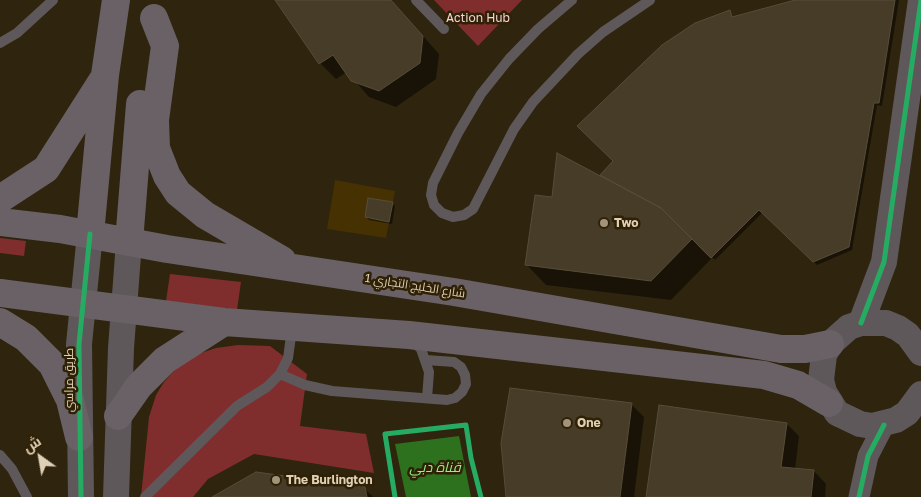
<!DOCTYPE html>
<meta charset="utf-8">
<style>
body{margin:0}
#map{position:relative;width:921px;height:497px;overflow:hidden;background:#2f240e;font-family:"Golos Text",Cairo,sans-serif}
canvas{display:block}
.north{position:absolute;left:15px;top:432px;width:50px;height:50px;-webkit-text-stroke:4px #2f2106;paint-order:stroke;rotate:328deg;font-size:14px;font-weight:700;line-height:20px;text-align:center;color:#dfd0b6}
.north::after{content:'';display:block;margin:auto;width:18px;height:22px;background:#dfd0b6;clip-path:polygon(50% 0,100% 100%,50% 72%,0 100%)}
</style>
<div id="map">
<canvas width="921" height="497"></canvas>
<div class="north">ش</div>
</div>
<script>
const ctx = document.querySelector('canvas').getContext('2d');
ctx.lineJoin = 'round';
function paint(path, color) {
  ctx.fillStyle = color;
  ctx.fill(path, 'evenodd');
}
function poly(rows) {
  const path = new Path2D();
  for (const r of rows) {
    path.moveTo(r[0], r[1]);
    for (let i = 2; i < r.length; i += 2) path.lineTo(r[i], r[i + 1]);
  }
  return path;
}
function trace(path, color, width, dash) {
  ctx.strokeStyle = color;
  ctx.lineWidth = width;
  ctx.lineCap = dash ? 'butt' : 'round';
  ctx.setLineDash(dash || []);
  ctx.stroke(path);
}
function write(font, color, halo, rows, align = 'center') {
  ctx.font = font + ' "Golos Text",Cairo,sans-serif';
  ctx.lineWidth = 5;
  ctx.setLineDash([]);
  ctx.textBaseline = 'middle';
  ctx.strokeStyle = halo;
  ctx.fillStyle = color;
  for (const [text, x, y, turn = 0] of rows) {
    ctx.save();
    ctx.translate(x, y);
    ctx.rotate((+turn || 0) * Math.PI / 180);
    ctx.textAlign = isNaN(turn) ? turn : align;
    if (halo) ctx.strokeText(text, 0, 0);
    ctx.fillText(text, 0, 0);
    ctx.restore();
  }
}
paint(poly([
 [335,180,395,191,386,238,327,229]
]), '#453102');
paint(poly([
 [434,0,522,0,478,46],
 [0,238,26,241,24,256,0,253],
 [170,274,241,282,237,310,166,301],
 [238,345,270,346,307,374,300,426,366,434,374,473,254,454,208,479,193,497,141,497,149,417,156,395,164,382,179,365,195,355,216,348]
]), '#802d2e');
paint(poly([
 [459,436,471,497,406,497,395,444]
]), '#2d701e');
paint(poly([
 [276,0,391,0,439,54,436,79,396,107,369,97,347,72,336,79,320,63],
 [805,0,899,0,882,106,877,105,852,250,817,265,763,212,715,260,698,243,697,245,711,259,671,300,546,285,527,265,553,199,607,180,602,175,729,12,733,17,775,5],
 [392,203,395,206,392,224,369,220,366,217],
 [631,404,644,417,634,497,507,497],
 [787,424,799,436,795,470,814,471,826,484,825,497,647,497],
 [257,474,365,489,373,497,213,497]
]), '#0007');
const building = poly([
 [275,0,391,0,423,36,420,63,379,91,351,81,333,55,319,64,275,0],
 [795,0,895,0,879,103,874,103,849,247,813,262,759,210,711,258,661,208,600,175,613,161,577,126,662,45,695,23,730,10,732,17,795,0],
 [557,153,661,208,692,239,651,281,525,265,535,195,552,197,557,153],
 [368,198,393,202,389,222,365,217,368,198],
 [510,388,632,403,620,497,506,497,501,443,510,388],
 [659,405,787,423,781,467,814,470,811,497,646,497,659,405],
 [256,472,365,487,367,497,212,497,256,472]
]);
paint(building, '#463c28');
trace(building, '#574d39', 1);
trace(poly([
 [416,0,444,29],
 [572,0,538,29,509,59,481,94,458,133,433,183,431,195,434,205,442,213,453,217,464,215,473,209,514,129,533,102,578,54,603,32,650,0],
 [0,43,17,33,53,0],
 [412,340,421,349,429,372,427,398],
 [280,374,305,385,332,391,447,400,455,398,462,392,466,384,465,375,461,367,454,362,426,360],
 [0,455,12,469,27,497],
 [145,497,237,406,267,387,280,374,288,358,292,329]
]), '#5e585a', 10);
trace(poly([
 [859,497,868,456,884,425]
]), '#5e585a', 21);
trace(poly([
 [861,323,884,262,921,0],
 [921,353,908,335,898,328,886,323,861,323,849,327,830,344,824,355,821,380,824,392,837,413,860,424,872,426,896,420,907,413,921,394],
 [81,497,79,344,90,234],
 [116,497,121,348,129,242]
]), '#5e585a', 26);
trace(poly([
 [154,18,165,46,155,120,156,148,167,176,178,193,205,215,282,260],
 [0,199,46,169,102,81],
 [0,222,60,229,167,249,454,292,781,349,805,349,830,344],
 [90,234,105,75,116,0],
 [129,242,140,104],
 [0,293,224,322,409,335,764,375,798,385,829,403],
 [0,322,26,338,52,364,70,400,79,437],
 [118,416,139,386,165,360,224,322]
]), '#696165', 28);
trace(poly([
 [861,323,884,262,921,0],
 [81,497,79,344,90,234],
 [395,497,385,434,466,425,471,458,481,497],
 [859,497,868,456,884,425]
]), '#26ab63', 5);
for (const [x, y, r, color] of [
 [604,223,5,"#a1947b"],
 [567,423,5,"#a1947b"],
 [276,480,5,"#a1947b"]
]) {
  const dot = new Path2D();
  dot.arc(x, y, r, 0, 2 * Math.PI);
  ctx.fillStyle = color;
  ctx.fill(dot);
  trace(dot, '#2f2106', 2);
}
write('12px', '#f4d5d4', '#2f2106', [
 ["Action Hub",478,18]
]);
write('bold 12px', '#dfd0b6', '#2f2106', [
 ["Two",614,223],
 ["One",577,423],
 ["The Burlington",286,480]
], 'left');
write('12px', '#dfd0b6', '#2f2106', [
 ["شارع الخليج التجاري 1",415,286,9],
 ["طريق مراسي",69,380,-90]
]);
write('italic 14px', '#95f485', '#2f2106', [
 ["قناة دبي",435,468]
]);
</script>
